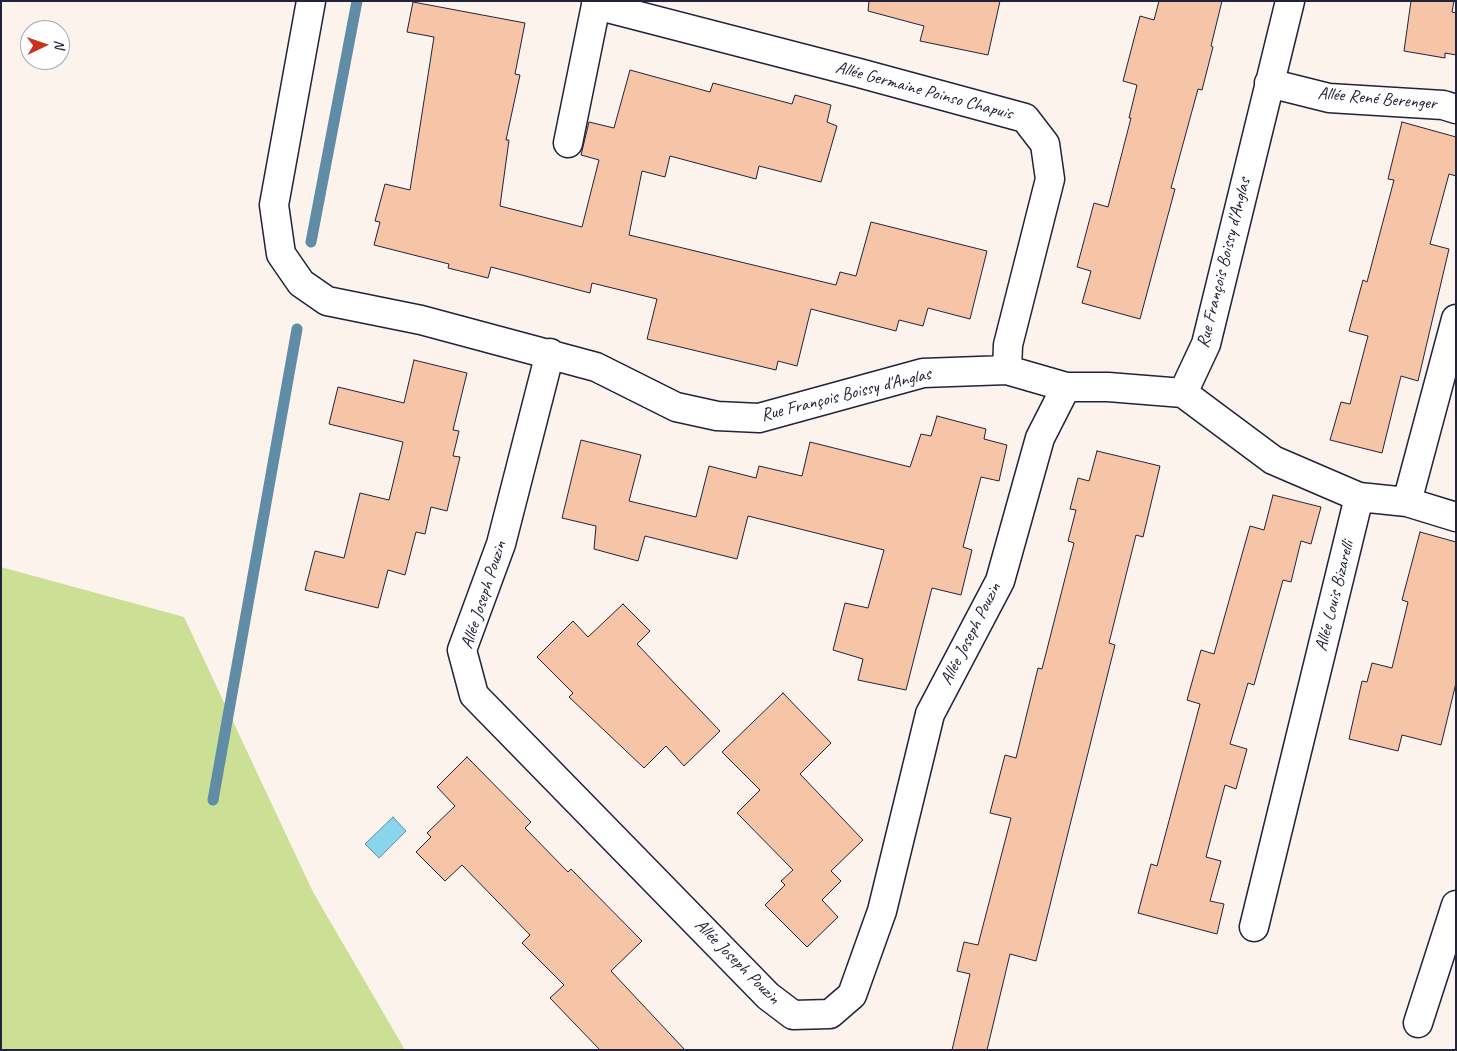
<!DOCTYPE html>
<meta charset="utf-8">
<style>
body{margin:0}
#map{position:relative;width:1457px;height:1051px;overflow:hidden;background:#fdf3ed;font-family:Caveat,sans-serif}
canvas{display:block}
.frame{position:absolute;inset:0;border:2px solid #22223b;pointer-events:none}
.north{position:absolute;left:20px;top:20px;width:50px;height:50px;box-sizing:border-box;background:#fff;border:1px solid #a7a7b1;border-radius:50%;rotate:87deg;font-size:14px;font-weight:700;line-height:20px;text-align:center;color:#22223b}
.north::after{content:'';display:block;margin:auto;width:18px;height:22px;background:#c8321e;clip-path:polygon(50% 0,100% 100%,50% 72%,0 100%)}
</style>
<div id="map">
<canvas width="1457" height="1051"></canvas>
<div class="frame"></div>
<div class="north">N</div>
</div>
<script>
const ctx = document.querySelector('canvas').getContext('2d');
ctx.lineJoin = 'round';
function paint(path, color) {
  ctx.fillStyle = color;
  ctx.fill(path, 'evenodd');
}
function poly(rows) {
  const path = new Path2D();
  for (const r of rows) {
    path.moveTo(r[0], r[1]);
    for (let i = 2; i < r.length; i += 2) path.lineTo(r[i], r[i + 1]);
  }
  return path;
}
function trace(path, color, width, dash) {
  ctx.strokeStyle = color;
  ctx.lineWidth = width;
  ctx.lineCap = dash ? 'butt' : 'round';
  ctx.setLineDash(dash || []);
  ctx.stroke(path);
}
function write(font, color, halo, rows, align = 'center') {
  ctx.font = font + ' Caveat,sans-serif';
  ctx.lineWidth = 4;
  ctx.setLineDash([]);
  ctx.textBaseline = 'middle';
  ctx.strokeStyle = halo;
  ctx.fillStyle = color;
  for (const [text, x, y, turn = 0] of rows) {
    ctx.save();
    ctx.translate(x, y);
    ctx.rotate((+turn || 0) * Math.PI / 180);
    ctx.textAlign = isNaN(turn) ? turn : align;
    if (halo) ctx.strokeText(text, 0, 0);
    ctx.fillText(text, 0, 0);
    ctx.restore();
  }
}
paint(poly([
 [1,567,184,617,313,892,405,1050,1,1050]
]), '#cce095');
const water = poly([
 [393,817,406,831,379,858,365,844,393,817]
]);
paint(water, '#8ad5eb');
trace(water, '#608da5', 1);
trace(poly([
 [311,242,357,1],
 [213,800,297,329]
]), '#608da5', 11);
const building = poly([
 [869,1,1000,1,988,55,920,41,924,26,868,11,869,1],
 [1159,1,1222,1,1211,46,1213,47,1202,90,1198,89,1171,188,1175,189,1140,319,1082,303,1091,271,1077,267,1094,203,1108,207,1131,118,1129,118,1137,85,1123,81,1140,16,1154,20,1159,1],
 [1411,1,1454,1,1452,12,1456,13,1456,55,1445,53,1445,58,1404,51,1411,1],
 [413,2,525,23,515,74,520,75,506,140,509,140,500,206,582,227,599,160,581,155,589,122,614,128,630,70,710,92,713,83,792,104,795,95,831,105,827,122,837,126,821,182,759,166,756,179,670,156,665,177,642,171,629,235,836,285,840,272,856,276,871,222,987,251,970,319,928,308,923,326,899,320,896,331,811,309,797,366,778,361,776,370,647,339,657,299,592,283,590,293,491,267,488,278,448,268,449,264,374,245,380,222,375,221,385,184,410,190,434,37,407,32,413,2],
 [1402,122,1456,137,1456,176,1449,174,1430,244,1449,249,1418,381,1401,376,1382,453,1330,440,1341,402,1350,404,1368,336,1349,331,1363,280,1367,282,1394,180,1388,179,1402,122],
 [414,360,467,373,453,430,459,431,453,456,460,457,447,511,431,507,425,534,416,532,405,575,388,570,378,608,305,590,315,551,344,558,360,493,389,500,403,442,329,424,338,387,404,403,414,360],
 [937,416,986,429,984,439,1007,445,999,481,981,477,963,547,972,550,961,595,932,588,906,690,858,680,863,659,833,650,845,603,868,608,884,550,748,516,737,559,645,536,638,561,594,549,596,526,562,518,581,440,641,455,629,501,696,517,709,466,756,478,759,466,802,476,810,442,910,467,921,434,931,436,937,416],
 [1097,451,1160,466,1143,537,1136,535,1109,643,1115,645,1036,961,1010,954,987,1050,952,1050,970,974,957,971,964,942,978,945,1011,818,990,813,1005,755,1016,758,1038,668,1042,669,1074,543,1068,541,1076,510,1070,509,1078,478,1089,481,1097,451],
 [1273,495,1321,507,1311,544,1301,541,1291,582,1283,580,1254,685,1248,683,1230,744,1247,749,1236,789,1225,785,1206,857,1221,861,1210,901,1224,904,1217,934,1138,913,1151,864,1157,866,1200,704,1187,700,1201,650,1214,654,1250,526,1264,530,1273,495],
 [1420,532,1456,542,1456,683,1441,745,1402,735,1398,751,1349,739,1362,681,1367,682,1372,663,1392,668,1408,602,1402,600,1420,532],
 [623,604,650,631,637,644,720,731,684,766,666,746,644,768,569,697,573,693,537,657,573,621,588,637,623,604],
 [783,693,831,743,800,774,863,840,831,871,841,881,822,900,838,917,807,947,765,905,785,885,781,881,793,870,737,813,760,790,722,752,783,693],
 [467,757,531,822,525,828,568,872,571,869,642,941,611,971,685,1050,600,1050,550,998,564,985,522,943,530,935,462,865,445,881,416,852,431,837,427,833,455,806,437,787,467,757]
]);
paint(building, '#f6c4a6');
trace(building, '#22223b', 1);
const street = poly([
 [311,1,274,205,281,254,301,283,327,301,421,320,596,367,676,407,717,416,759,418,923,373,1007,370,1066,387,1108,387,1183,393,1206,344,1290,1],
 [596,1,596,5,859,73,1025,118,1045,144,1050,179,1008,345,1007,370],
 [1269,83,1329,98,1443,105,1456,109],
 [568,143,596,5],
 [550,353,501,544,462,650,474,695,768,996,793,1015,830,1014,852,995,882,911,930,714,1000,581,1040,438,1066,387],
 [1183,393,1273,460,1359,497],
 [1407,502,1456,517],
 [1254,927,1359,497,1407,502,1456,319],
 [1418,1023,1456,905]
]);
trace(street, '#22223b', 31);
trace(street, '#fff', 28);
write('18px', '#22223b', '#fff', [
 ["Allée Germaine Poinso Chapuis",924,91,15],
 ["Allée René Berenger",1377,99,5],
 ["Rue François Boissy d'Anglas",1224,263,-76],
 ["Rue François Boissy d'Anglas",846,395,-14],
 ["Allée Joseph Pouzin",484,595,-72],
 ["Allée Louis Bizarelli",1335,596,-76],
 ["Allée Joseph Pouzin",971,634,-63],
 ["Allée Joseph Pouzin",737,962,45]
]);
</script>
